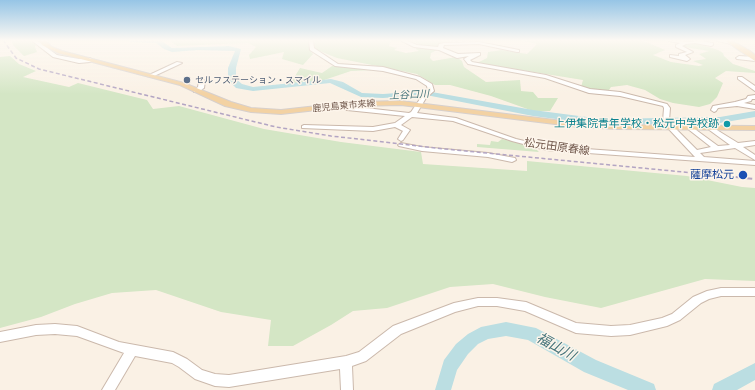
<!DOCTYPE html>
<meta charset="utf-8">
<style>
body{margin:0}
canvas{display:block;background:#faf1e5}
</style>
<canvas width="755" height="390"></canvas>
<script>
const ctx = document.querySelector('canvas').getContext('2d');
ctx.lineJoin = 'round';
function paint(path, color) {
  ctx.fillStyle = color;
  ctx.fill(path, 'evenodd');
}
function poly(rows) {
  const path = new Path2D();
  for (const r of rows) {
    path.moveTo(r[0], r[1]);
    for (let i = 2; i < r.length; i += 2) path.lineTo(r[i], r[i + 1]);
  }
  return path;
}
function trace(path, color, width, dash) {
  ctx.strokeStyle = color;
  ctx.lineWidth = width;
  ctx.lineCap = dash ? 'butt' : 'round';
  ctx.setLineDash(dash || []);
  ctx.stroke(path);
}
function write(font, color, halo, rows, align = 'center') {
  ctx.font = font + ' Raleway,"Noto Sans JP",sans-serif';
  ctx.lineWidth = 3;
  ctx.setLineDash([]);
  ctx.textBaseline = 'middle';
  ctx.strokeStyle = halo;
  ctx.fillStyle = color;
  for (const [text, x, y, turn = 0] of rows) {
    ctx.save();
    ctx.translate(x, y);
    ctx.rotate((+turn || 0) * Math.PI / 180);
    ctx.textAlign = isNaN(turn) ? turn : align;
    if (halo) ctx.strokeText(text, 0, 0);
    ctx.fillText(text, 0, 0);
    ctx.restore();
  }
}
paint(poly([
 [11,40,30,40,36,45,35,47,37,52,24,56,13,45],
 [169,40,308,40,311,43,310,50,313,54,303,65,282,59,284,52,250,59,249,55,256,47,248,43,177,46],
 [314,40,391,40,389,46,397,48,394,50,406,53,419,51,416,49,417,47,439,49,431,53,430,58,433,61,456,57,462,61,464,67,486,82,520,80,521,91,533,92,538,98,558,98,550,111,533,111,491,96,450,85,435,85,417,74,337,58,315,49],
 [415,40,451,40,455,41,439,44,438,47,422,45,411,41],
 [518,40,642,40,665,50,653,55,671,62,699,66,703,65,693,61,706,59,699,54,709,51,679,46,697,43,718,50,723,53,724,56,733,64,755,71,755,73,726,71,715,78,723,83,717,97,710,104,699,107,673,103,660,99,645,90,627,85,611,87,609,90,585,90,581,87,583,80,477,63,487,58,488,52,502,50,527,54,537,44],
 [10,56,19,64,36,71,23,77,69,87,78,83,147,100,153,109,179,106,264,129,341,142,421,152,423,164,527,171,527,161,687,176,742,187,755,188,755,281,705,279,601,308,545,297,493,284,450,287,387,308,353,311,331,325,293,346,268,346,271,320,221,312,156,290,112,293,75,304,41,317,0,328,0,57],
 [332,66,373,70,351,71,324,80,281,85,292,81,300,68,322,73],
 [502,139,534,147,539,152,477,147,477,144,490,145,491,141,498,142]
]), '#d4e6c5');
paint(poly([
 [127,40,160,40,172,48,229,46,241,49,236,68,236,79,242,84,253,87,331,79,343,82,362,93,383,94,426,91,533,110,602,119,720,117,755,111,755,117,720,123,602,125,533,116,426,95,383,98,361,97,330,83,253,91,236,88,228,80,228,68,235,51,198,50,172,52,164,49,156,43,130,42,127,40],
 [506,322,536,328,596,360,654,384,656,390,628,390,584,372,528,340,506,336,488,339,478,344,468,354,457,370,451,390,435,390,444,360,456,344,468,334,481,327,506,322],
 [755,363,755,380,737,390,712,390,714,384,755,363]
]), '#bbdee2');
const minor = poly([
 [31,40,36,40,57,55,79,59,90,58,93,60,90,62,79,63,53,57,31,40],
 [309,40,313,40,314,48,338,64,383,67,420,77,432,84,434,91,426,98,417,113,456,118,516,139,546,146,695,157,666,126,663,121,664,108,663,106,620,96,589,93,545,78,468,64,464,59,469,56,457,58,439,50,414,47,400,40,405,40,417,45,438,47,439,44,444,43,479,42,519,50,519,52,517,52,479,44,444,45,443,48,458,54,480,53,480,55,470,60,472,62,546,75,590,89,620,92,667,104,670,108,669,121,672,125,697,150,711,147,688,129,688,127,692,127,718,146,730,145,708,129,708,127,712,127,738,143,755,141,755,145,743,147,755,155,755,160,735,148,700,153,704,157,755,161,755,165,546,150,512,141,453,121,412,117,401,125,410,130,403,140,401,141,398,139,403,131,395,127,373,131,302,128,302,126,304,125,373,127,395,123,405,116,347,110,337,105,340,103,348,106,409,113,411,112,422,96,428,91,427,86,416,79,383,71,335,66,310,50,309,40],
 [667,40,690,42,703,40,701,41,713,43,713,45,711,46,695,43,686,44,682,46,693,52,685,55,690,59,687,61,670,57,670,55,679,56,679,54,687,52,676,47,676,45,680,43,669,41,667,40],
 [717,40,724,40,734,43,732,44,717,41,717,40],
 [739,56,755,57,755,61,737,59,736,58,739,56],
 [177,62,182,63,152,77,147,76,177,62],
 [738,77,742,77,755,86,755,91,738,79,738,77],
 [202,79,205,81,204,88,198,92,194,92,194,90,198,87,199,81,202,79],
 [755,95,755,99,752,99,751,101,744,103,755,105,755,109,737,106,718,108,716,111,714,112,711,110,713,106,735,102,746,99,748,96,755,95],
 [401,143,422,147,488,153,515,158,516,160,512,162,488,157,422,151,399,146,398,145,401,143],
 [721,288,755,288,755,296,721,296,709,299,701,303,680,320,667,326,630,335,611,336,576,333,525,311,497,306,478,306,455,312,401,334,366,361,352,366,353,390,341,390,340,369,229,387,215,386,195,379,179,367,172,363,135,356,115,390,102,390,124,353,77,336,55,334,36,335,0,342,0,332,36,325,55,324,77,326,119,342,173,352,187,359,202,370,215,374,229,375,346,356,359,352,393,326,454,303,478,298,497,298,526,302,576,323,611,326,630,325,662,318,672,314,693,297,707,291,721,288]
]);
const major = poly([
 [39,40,45,40,52,47,62,51,184,83,231,102,251,108,281,110,353,102,401,101,579,123,617,125,755,126,755,130,617,129,579,127,401,105,353,106,281,114,251,112,225,106,180,85,58,53,42,45,39,40],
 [724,40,731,40,750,51,755,55,755,61,724,40]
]);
trace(minor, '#cbb9ac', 2);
trace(major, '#d7d0cd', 2);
paint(minor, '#fff');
paint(major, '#f3d2a3');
trace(poly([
 [3,40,16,58,39,69,276,127,331,136,445,149,704,174]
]), '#b3a5c3', 1.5, [4, 2.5]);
trace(poly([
 [694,173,755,179]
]), '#b3a5c3', 2, [6, 4.5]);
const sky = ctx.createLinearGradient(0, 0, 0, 94);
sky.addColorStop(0, '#96c5e6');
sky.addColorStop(0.43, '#fdf9f3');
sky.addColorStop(1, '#fdf9f300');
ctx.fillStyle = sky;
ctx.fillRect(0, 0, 755, 94);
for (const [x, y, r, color] of [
 [187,80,4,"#5c6f8a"],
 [727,124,4,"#0f9aa8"],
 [743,175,5,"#1a4fb4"]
]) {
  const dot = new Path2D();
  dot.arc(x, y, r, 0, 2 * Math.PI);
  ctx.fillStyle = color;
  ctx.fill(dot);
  trace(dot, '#fdf5eb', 1.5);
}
write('9px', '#4e5e75', '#fdf5eb', [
 ["セルフステーション・スマイル",195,80]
], 'left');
write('9px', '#71584c', '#fdf5eb', [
 ["鹿児島東市来線",344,106,-5]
]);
write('italic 10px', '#45747b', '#fdf5eb', [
 ["上谷口川",409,95,-3]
]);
write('11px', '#0d838f', '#fdf5eb', [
 ["上伊集院青年学校・松元中学校跡",719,124]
], 'right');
write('11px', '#71584c', '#fdf5eb', [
 ["松元田原春線",557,147,8]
]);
write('11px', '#164399', '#fdf5eb', [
 ["薩摩松元",734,175]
], 'right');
write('italic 14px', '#45747b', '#fdf5eb', [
 ["福山川",556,347,29]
]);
</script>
